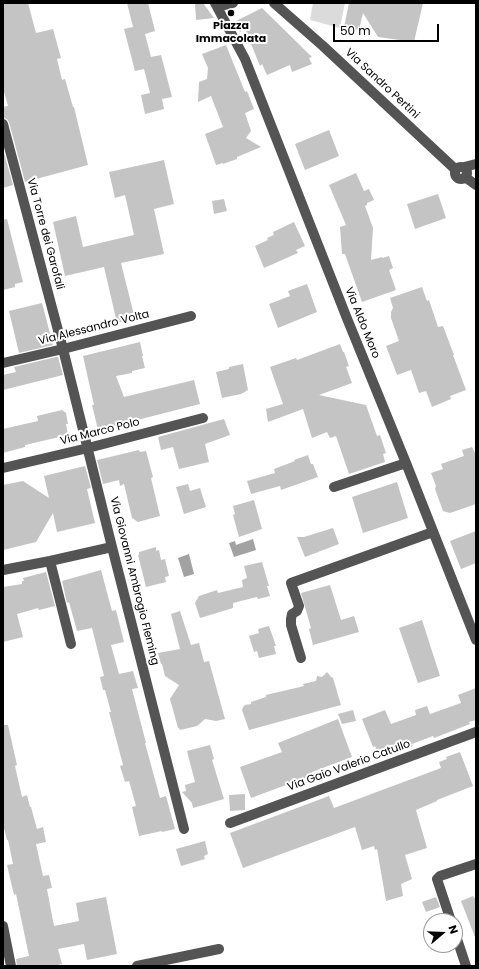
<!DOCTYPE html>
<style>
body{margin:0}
#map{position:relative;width:479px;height:969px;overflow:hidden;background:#fff;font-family:Poppins,sans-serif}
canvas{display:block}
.frame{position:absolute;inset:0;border:4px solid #000;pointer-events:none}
.north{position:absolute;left:423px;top:913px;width:40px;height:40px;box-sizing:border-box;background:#fff;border:1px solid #999;border-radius:50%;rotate:71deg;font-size:11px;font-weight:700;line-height:16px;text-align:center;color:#000}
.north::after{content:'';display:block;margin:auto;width:14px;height:18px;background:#000;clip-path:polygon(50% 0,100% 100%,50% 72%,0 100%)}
.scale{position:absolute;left:333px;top:24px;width:106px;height:18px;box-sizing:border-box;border:2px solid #000;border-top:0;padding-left:5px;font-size:12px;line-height:14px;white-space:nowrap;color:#000;-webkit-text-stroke:3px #fff;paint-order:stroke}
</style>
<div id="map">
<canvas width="479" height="969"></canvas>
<div class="frame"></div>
<div class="north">N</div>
<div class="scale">50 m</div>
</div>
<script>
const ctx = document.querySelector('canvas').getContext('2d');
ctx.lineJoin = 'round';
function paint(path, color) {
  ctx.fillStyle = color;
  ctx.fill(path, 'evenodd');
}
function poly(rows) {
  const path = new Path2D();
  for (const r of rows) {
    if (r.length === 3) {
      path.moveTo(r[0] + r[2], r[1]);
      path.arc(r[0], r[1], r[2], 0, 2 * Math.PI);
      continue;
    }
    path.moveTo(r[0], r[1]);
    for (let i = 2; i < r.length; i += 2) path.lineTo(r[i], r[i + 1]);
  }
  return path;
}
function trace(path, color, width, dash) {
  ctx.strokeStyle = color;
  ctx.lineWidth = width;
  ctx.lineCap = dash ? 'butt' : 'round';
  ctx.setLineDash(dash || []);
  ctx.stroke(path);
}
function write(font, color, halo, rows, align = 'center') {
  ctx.font = font + ' Poppins,sans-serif';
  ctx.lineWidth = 4;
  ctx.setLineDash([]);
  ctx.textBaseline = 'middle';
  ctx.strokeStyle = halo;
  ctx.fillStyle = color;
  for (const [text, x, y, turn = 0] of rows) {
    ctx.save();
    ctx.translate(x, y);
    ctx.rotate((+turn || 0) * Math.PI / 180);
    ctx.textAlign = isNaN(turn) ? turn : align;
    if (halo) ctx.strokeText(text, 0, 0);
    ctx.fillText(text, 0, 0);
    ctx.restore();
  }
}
paint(poly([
 [313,3,345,3,340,28,310,20]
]), '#dbdbdb');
paint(poly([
 [253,539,256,550,234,557,229,543,235,541,236,545],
 [189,554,194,574,184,577,178,558]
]), '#a2a2a2');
paint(poly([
 [3,3,28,3,36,33,53,29,61,58,57,59,62,80,65,79,73,107,74,107,88,165,25,182,9,122,7,119,3,118,3,107,8,106,3,88],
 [127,3,148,3,155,31,145,34,151,57,161,55,172,97,162,99,164,109,145,114,141,95,150,93,144,69,135,71,124,29,133,27],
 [195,3,203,3,214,18,196,20],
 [349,3,423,3,414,42,378,37,363,13,359,30,344,27],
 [262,8,312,57,309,58,312,64,292,72,290,65,267,75,262,64,260,66,245,29,240,32,234,22],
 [226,45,245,92,247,91,254,109,245,113,251,131,246,138,261,147,237,157,237,159,223,164,223,163,216,165,205,134,223,127,211,96,198,102,199,82,207,79,208,68,202,54],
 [329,130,339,156,305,170,295,144],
 [3,149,13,185,3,188],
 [164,160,174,204,154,209,164,254,121,263,135,319,117,323,104,267,65,276,53,222,76,216,83,247,134,235,125,195,115,198,109,172],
 [356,173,364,191,369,189,374,200,367,203,367,205,365,206,373,228,371,260,382,257,382,258,389,256,393,268,389,270,396,290,362,302,345,254,342,254,340,227,346,225,329,185],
 [438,194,446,218,415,229,407,204],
 [224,199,227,211,214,214,212,201],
 [7,219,23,282,15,284,15,287,3,290,3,220],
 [294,222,305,246,296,250,298,253,264,268,255,246,268,240,267,238,274,235,273,232],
 [307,284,317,312,278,328,269,304,290,296,288,291],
 [422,287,427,301,429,300,438,327,443,326,454,355,453,355,466,390,450,396,451,399,432,407,426,391,419,393,411,370,397,375,386,346,399,341,391,318,391,312,393,308,390,298],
 [42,303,53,345,19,353,9,311],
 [140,342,143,356,142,356,145,368,132,371,132,373,116,376,124,397,194,380,200,404,98,430,92,405,94,405,83,356],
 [340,344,343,352,344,352,349,366,346,367,352,383,319,395,366,405,377,436,380,435,386,453,383,454,385,462,349,474,336,436,330,438,327,432,312,438,303,409,268,422,266,409,283,404,270,367,296,358,297,360],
 [56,357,58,357,63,375,3,390,3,375,16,372,14,367],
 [243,364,248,390,241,394,222,398,216,372,229,369,229,367],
 [62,410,66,413,68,424,66,424,68,435,25,445,25,447,3,453,3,429,38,421,37,416],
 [224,419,230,435,205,444,209,462,179,469,173,447,161,450,158,437],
 [472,447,475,453,476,452,476,504,450,513,443,511,435,489,436,486,431,473,443,469,441,464,464,456,462,450],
 [139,450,140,452,146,451,153,477,151,478,160,516,138,522,132,518,124,484,120,486,119,480,103,484,97,460],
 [308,455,311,464,313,464,318,477,281,490,280,486,251,494,247,481,275,473,274,469,295,461,294,460],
 [85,466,91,488,87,489,95,523,57,532,53,513,36,542,3,550,3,485,23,481,49,498,44,476],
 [397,482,408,518,363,533,352,497],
 [188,484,190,491,200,488,206,507,184,514,176,487],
 [254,500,262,529,239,537,233,515,235,514,233,506],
 [333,528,339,544,305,557,297,537,304,537],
 [476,531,476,563,461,569,450,541],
 [156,547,156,551,159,550,161,560,165,559,169,576,165,577,166,582,146,587,138,555,139,555,139,552],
 [262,562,269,586,267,586,270,596,258,599,257,597,233,603,233,608,200,618,195,603,199,596,217,590,218,593,243,587,242,580,247,578,244,566],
 [101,570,112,611,116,610,124,642,111,645,119,674,133,671,138,688,132,689,146,743,145,743,160,798,166,796,175,829,162,832,162,831,139,836,132,807,136,806,129,781,125,782,120,766,123,765,109,712,111,712,105,690,103,690,100,677,104,676,92,628,77,631,69,602,67,603,62,581],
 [46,572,55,606,39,610,38,608,17,614,23,637,3,642,3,587,22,584,22,581,24,581,23,578],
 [330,585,341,620,354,616,359,632,313,645,309,629,311,628,301,593],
 [180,611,191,645,199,643,204,662,209,661,225,719,216,721,205,719,197,726,180,730,179,728,178,728,170,699,179,685,165,676,162,664,161,664,158,653,180,649,171,614],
 [422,620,440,676,418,683,399,628],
 [269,626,276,646,274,646,276,654,259,658,257,651,254,652,249,636,259,633,258,629],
 [327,672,331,677,333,678,341,705,249,730,242,710,243,707,245,705,251,704,251,702,266,697,266,695,304,686,303,684,316,681,317,676,322,677],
 [476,688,476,720,469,722,470,724,434,738,433,736,412,744,413,746,388,755,387,753,379,756,375,746,373,747,362,719,385,710,391,724,416,715,415,710,427,706,430,714,461,703,458,695],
 [353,710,356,721,342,724,338,714],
 [338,719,352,757,312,772,313,775,251,798,240,767,282,752,278,743],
 [3,725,8,725,17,765,15,766,22,797,27,795,30,807,31,807,37,829,43,827,46,842,36,844,43,876,49,875,52,888,47,889,54,926,79,921,76,903,106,897,117,954,87,960,84,944,58,949,62,964,53,966,17,966,16,959,29,956,16,894,14,895,7,865,13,864,8,840,7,840,3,824],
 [210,745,214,759,212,760,224,799,193,808,192,803,182,792,186,791,185,785,195,782,187,751],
 [460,752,473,786,437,800,437,801,416,810,427,848,405,855,412,879,401,884,403,896,386,901,377,849,375,850,374,846,362,850,355,827,243,868,230,833,329,796,334,808,441,768,439,762,447,759,446,757],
 [245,794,245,810,230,811,229,795],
 [205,841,208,854,204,856,205,859,181,866,176,849],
 [473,896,474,898,476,898,476,937,475,937,461,901],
 [436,897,440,907,426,912,422,902]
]), '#c4c4c4');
trace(poly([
 [215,3,245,59,346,316,406,463,476,640],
 [217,3,225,5,233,3],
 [274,3,323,46,455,169],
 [3,124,63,349,112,547,184,829],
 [461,173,6],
 [464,167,476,164],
 [465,177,476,185],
 [3,363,63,349,191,316],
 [3,468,88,448,203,418],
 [334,487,406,463],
 [50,561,71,644],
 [3,570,50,561,112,547],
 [301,658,291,625,291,619,292,614,297,611,299,606,291,583,433,532],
 [230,823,476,732],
 [451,921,437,879,440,876,476,864],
 [3,926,11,966],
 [455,933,466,966],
 [137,966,219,949]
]), '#545454', 10);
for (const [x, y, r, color] of [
 [231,13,4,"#000"]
]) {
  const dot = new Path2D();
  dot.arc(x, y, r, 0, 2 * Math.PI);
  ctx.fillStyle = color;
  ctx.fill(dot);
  trace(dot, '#fff', 1.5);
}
write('bold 11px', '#000', '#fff', [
 ["Piazza",231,26],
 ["Immacolata",231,39]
]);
write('11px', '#000', '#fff', [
 ["Via Sandro Pertini",382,84,43],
 ["Via Torre dei Garofali",45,234,75],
 ["Via Aldo Moro",362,323,68],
 ["Via Alessandro Volta",94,328,-14],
 ["Via Marco Polo",100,432,-14],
 ["Via Giovanni Ambrogio Fleming",134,581,76],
 ["Via Gaio Valerio Catullo",349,766,-20]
]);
</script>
